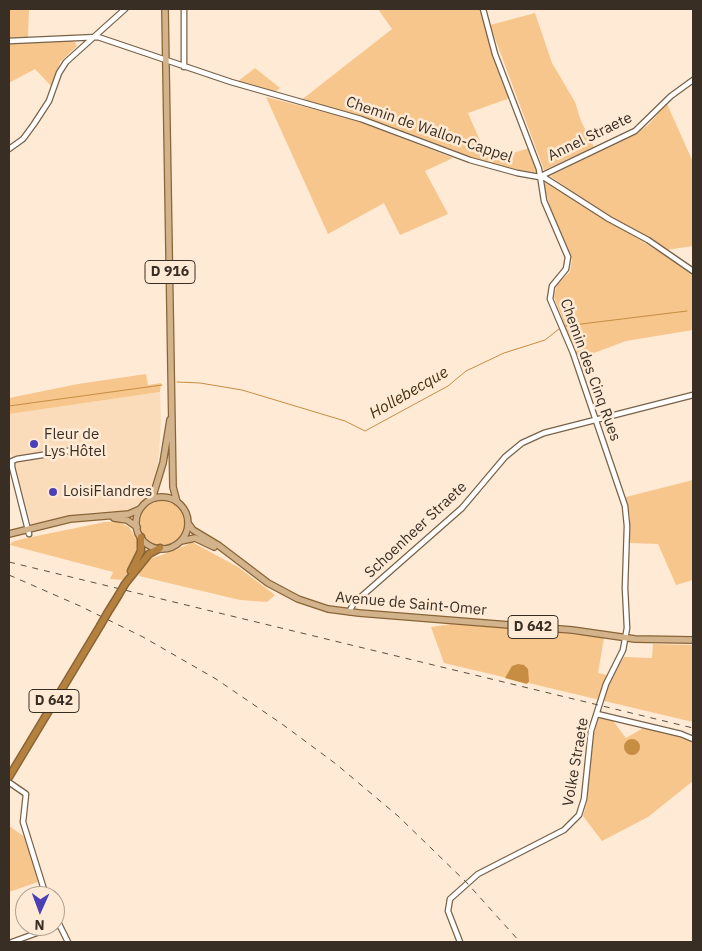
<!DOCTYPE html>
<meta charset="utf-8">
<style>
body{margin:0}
#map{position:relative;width:702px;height:951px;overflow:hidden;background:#ffebd5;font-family:"IBM Plex Sans",sans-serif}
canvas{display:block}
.frame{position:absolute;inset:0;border:10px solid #382e24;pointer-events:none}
.north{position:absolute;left:15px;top:886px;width:50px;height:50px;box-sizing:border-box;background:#ffebd5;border:1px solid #af9f8e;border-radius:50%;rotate:182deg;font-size:14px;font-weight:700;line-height:20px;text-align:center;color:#382e24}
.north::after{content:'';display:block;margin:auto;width:18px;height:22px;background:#4a3fb6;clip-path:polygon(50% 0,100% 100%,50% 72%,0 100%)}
</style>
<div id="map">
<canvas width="702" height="951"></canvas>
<div class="frame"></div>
<div class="north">N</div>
</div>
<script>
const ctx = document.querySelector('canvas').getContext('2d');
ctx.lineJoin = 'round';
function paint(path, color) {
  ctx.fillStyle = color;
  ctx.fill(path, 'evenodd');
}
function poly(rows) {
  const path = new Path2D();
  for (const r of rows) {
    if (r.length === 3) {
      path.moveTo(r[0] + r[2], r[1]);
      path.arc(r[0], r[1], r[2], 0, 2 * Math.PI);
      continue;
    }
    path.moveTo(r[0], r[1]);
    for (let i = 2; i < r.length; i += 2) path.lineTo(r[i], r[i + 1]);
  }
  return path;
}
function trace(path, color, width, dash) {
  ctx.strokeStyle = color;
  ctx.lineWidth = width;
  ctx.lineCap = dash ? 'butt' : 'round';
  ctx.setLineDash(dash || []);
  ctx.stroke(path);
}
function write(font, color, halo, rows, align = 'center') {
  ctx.font = font + ' "IBM Plex Sans",sans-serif';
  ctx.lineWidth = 5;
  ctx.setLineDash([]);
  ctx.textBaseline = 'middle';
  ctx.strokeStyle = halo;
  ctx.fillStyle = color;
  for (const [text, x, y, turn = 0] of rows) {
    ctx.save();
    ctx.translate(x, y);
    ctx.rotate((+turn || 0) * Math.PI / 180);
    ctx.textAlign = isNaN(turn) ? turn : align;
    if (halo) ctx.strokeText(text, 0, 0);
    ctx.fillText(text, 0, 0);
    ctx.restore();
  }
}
paint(poly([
 [160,392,161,424,158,463,152,485,145,499,129,510,86,513,31,524,9,447,9,414]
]), '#fadcba');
paint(poly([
 [9,9,29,9,28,37,9,38],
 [378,9,480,9,492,54,510,98,468,113,487,157,512,150,513,153,529,148,537,173,508,168,455,153,375,122,300,101,392,29],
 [535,13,552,63,575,102,581,121,594,147,544,170,490,25],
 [68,40,75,42,77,46,60,62,52,87,35,69,9,83,9,44],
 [255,68,280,88,273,94,237,82],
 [266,97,356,120,453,158,425,171,448,214,400,235,384,203,328,234],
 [667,104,693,162,693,246,666,250,600,211,550,176,633,135,648,125],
 [546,181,693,273,693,330,626,341,578,359,554,297,557,284,570,272,572,259,550,207,544,185],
 [146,374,148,385,161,383,160,392,9,414,9,398,78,384],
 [693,480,693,580,676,585,658,544,630,543,630,516,626,497],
 [162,523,22],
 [105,522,118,522,129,527,139,543,138,552,124,580,110,579,113,572,10,545,12,542,22,539],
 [192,542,238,567,275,595,267,602,240,600,139,576,140,570,150,559,176,550],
 [452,624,535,630,604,638,598,673,612,676,624,657,652,658,653,644,693,645,693,722,444,663,431,627],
 [598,718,611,718,626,738,645,727,687,739,693,743,693,781,648,817,602,841,583,816,587,802,593,737],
 [9,826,25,837,38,882,9,892]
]), '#f7c68d');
paint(poly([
 [518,664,524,665,528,669,529,681,527,684,505,678,512,666],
 [632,747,8]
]), '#c68d43');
trace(poly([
 [565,326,687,311],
 [177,382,200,383,242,390,345,421,365,431,448,386,466,371,504,353,545,340,559,329],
 [9,406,162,385]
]), '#c68d43', 1);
const minor = poly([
 [184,9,184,67],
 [9,41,98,37,231,82,361,119,470,160,517,173,545,178,609,219,648,240,693,271],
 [9,149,23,139,34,124,49,101,59,73,66,62,125,9],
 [541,176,635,131,671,96,693,80],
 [29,534,12,467,12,461,17,459,74,450],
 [349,612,354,603,462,508,505,457,522,443,544,433,693,395],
 [597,714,681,734,693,739],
 [10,783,26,794,23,822,46,896],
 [55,916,68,942],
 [12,942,59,925],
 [460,942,448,911,450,899,478,874,564,830,579,815,584,799,591,731,606,684,623,650,627,628,625,588,627,526,625,506,573,353,550,299,552,286,566,269,568,257,544,201,539,169,495,54,483,9]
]);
const major = poly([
 [165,9,173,487,177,502],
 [162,523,26],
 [152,499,163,463,170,420],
 [114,518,127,520,137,527],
 [188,523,193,530,218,545,268,583,298,599,328,609,359,613,572,630,635,639,693,640],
 [9,534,70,519,129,514,140,509],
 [181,541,195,538,214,547]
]);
const highway = poly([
 [131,571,141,551,141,537],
 [125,584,149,554,160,548],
 [108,612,118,596],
 [9,777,100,626]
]);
trace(minor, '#78624a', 7);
trace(major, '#896436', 8);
trace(highway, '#896436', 9);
trace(minor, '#fff', 4.5);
trace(major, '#d3b38c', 5.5);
trace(highway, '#b5813f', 6);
trace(poly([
 [9,562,693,728],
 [9,575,80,606,143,637,216,679,282,724,336,764,398,816,467,883,520,942]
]), '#5a4e42', 1, [6, 6]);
const highwayBridge = poly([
 [118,596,125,584],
 [100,626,108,612]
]);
trace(highwayBridge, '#896436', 9, []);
trace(highwayBridge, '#b5813f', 6);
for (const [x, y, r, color] of [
 [34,444,5,"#4a3fb6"],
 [53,492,5,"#4a3fb6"]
]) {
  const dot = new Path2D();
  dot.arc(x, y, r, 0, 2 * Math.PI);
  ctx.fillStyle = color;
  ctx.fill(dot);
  trace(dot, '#ffebd5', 2);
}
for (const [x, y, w] of [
 [170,272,50],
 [533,627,50],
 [54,701,50]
]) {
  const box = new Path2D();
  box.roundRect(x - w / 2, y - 11.5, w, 23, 4);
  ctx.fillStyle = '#ffebd5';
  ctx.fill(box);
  trace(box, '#382e24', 1);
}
write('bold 14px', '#382e24', null, [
 ["D 916",170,272],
 ["D 642",533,627],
 ["D 642",54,701]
]);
write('15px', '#382e24', '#ffebd5', [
 ["Chemin de Wallon-Cappel",429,130,19],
 ["Annel Straete",590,137,-26],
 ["Chemin des Cinq Rues",590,370,70],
 ["Schoenheer Straete",416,530,-43],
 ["Avenue de Saint-Omer",411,604,5],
 ["Volke Straete",576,762,-80]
]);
write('15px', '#382e24', '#ffebd5', [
 ["Fleur de",44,435],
 ["Lys Hôtel",44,452],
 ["LoisiFlandres",63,492]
], 'left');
write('italic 16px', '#472f0f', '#ffebd5', [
 ["Hollebecque",409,393,-30]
]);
</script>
